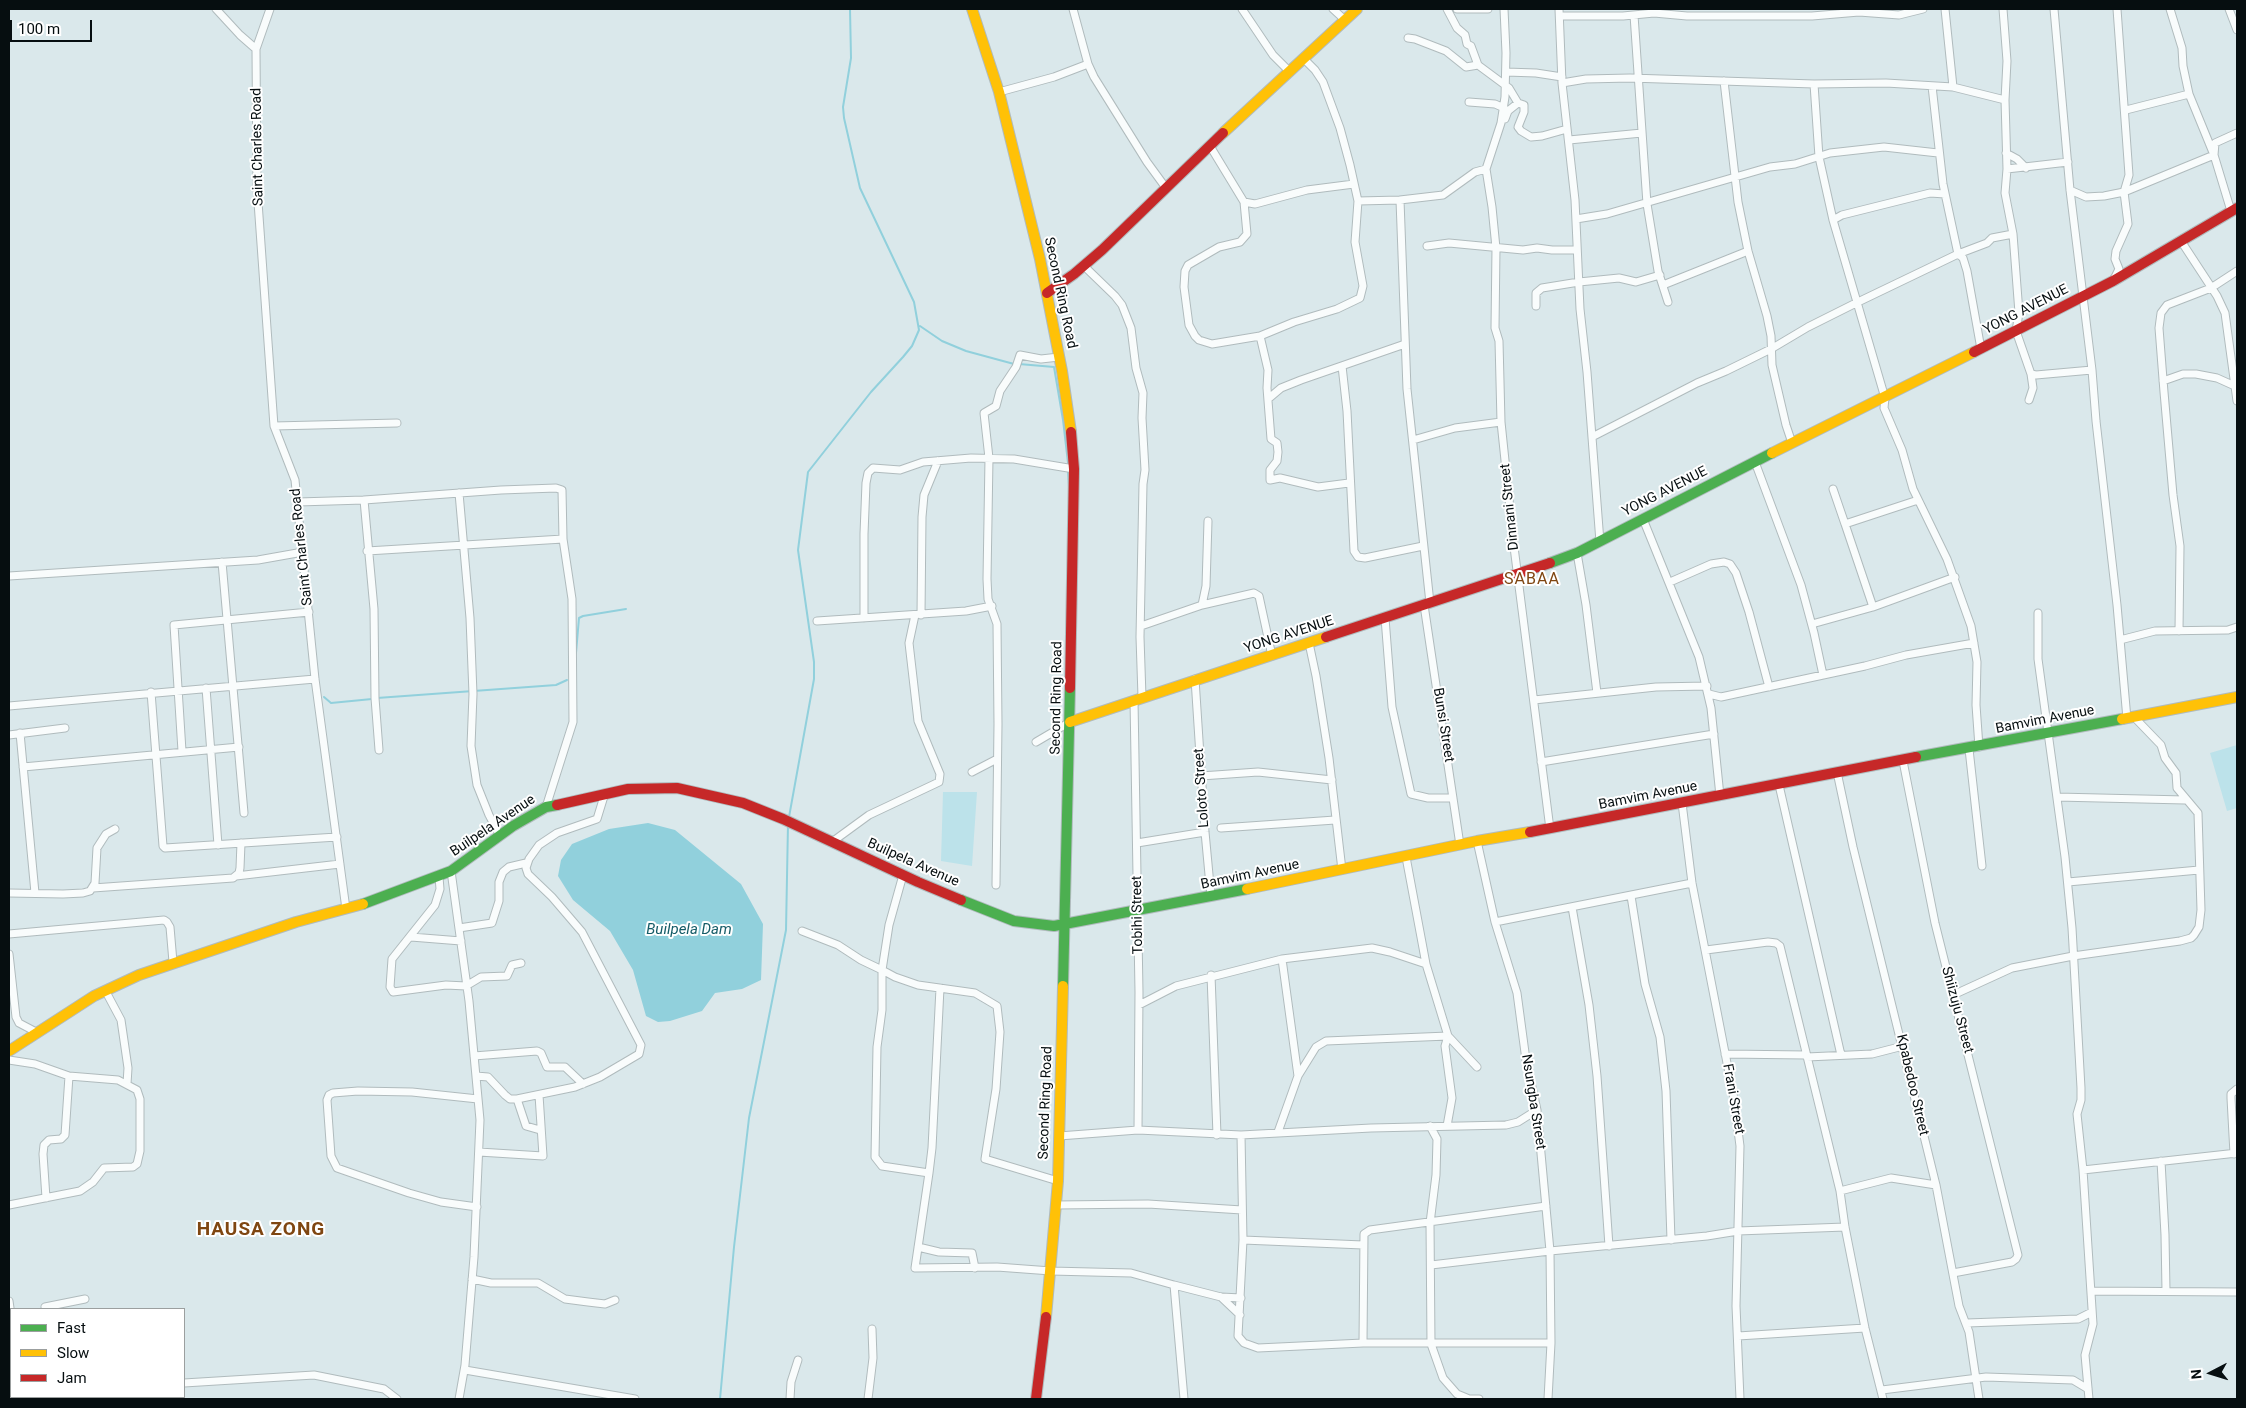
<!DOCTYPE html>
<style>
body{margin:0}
#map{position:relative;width:2246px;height:1408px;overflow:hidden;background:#dae8eb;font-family:Roboto,sans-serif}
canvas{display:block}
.frame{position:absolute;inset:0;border:10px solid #060e10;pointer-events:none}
.legend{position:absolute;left:10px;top:1308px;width:175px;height:90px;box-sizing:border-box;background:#fff;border:1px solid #9b9f9f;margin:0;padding:6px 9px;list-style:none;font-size:15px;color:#060e10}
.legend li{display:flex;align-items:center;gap:10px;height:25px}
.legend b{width:25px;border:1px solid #9b9f9f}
.north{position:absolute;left:2186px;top:1348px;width:50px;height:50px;-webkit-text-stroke:4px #fff;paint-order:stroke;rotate:265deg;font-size:14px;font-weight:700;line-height:20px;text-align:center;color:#060e10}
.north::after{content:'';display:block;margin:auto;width:18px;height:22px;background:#060e10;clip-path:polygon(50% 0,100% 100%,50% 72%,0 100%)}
.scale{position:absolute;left:10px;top:20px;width:82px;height:22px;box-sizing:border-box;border:2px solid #060e10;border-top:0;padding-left:6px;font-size:15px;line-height:18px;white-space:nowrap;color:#060e10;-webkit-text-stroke:4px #fff;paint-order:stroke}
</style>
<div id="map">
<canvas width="2246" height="1408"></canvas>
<div class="frame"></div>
<ul class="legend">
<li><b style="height:6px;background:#4caf50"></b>Fast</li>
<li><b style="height:6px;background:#ffc107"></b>Slow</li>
<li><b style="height:6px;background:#c62828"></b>Jam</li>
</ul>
<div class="north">N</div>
<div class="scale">100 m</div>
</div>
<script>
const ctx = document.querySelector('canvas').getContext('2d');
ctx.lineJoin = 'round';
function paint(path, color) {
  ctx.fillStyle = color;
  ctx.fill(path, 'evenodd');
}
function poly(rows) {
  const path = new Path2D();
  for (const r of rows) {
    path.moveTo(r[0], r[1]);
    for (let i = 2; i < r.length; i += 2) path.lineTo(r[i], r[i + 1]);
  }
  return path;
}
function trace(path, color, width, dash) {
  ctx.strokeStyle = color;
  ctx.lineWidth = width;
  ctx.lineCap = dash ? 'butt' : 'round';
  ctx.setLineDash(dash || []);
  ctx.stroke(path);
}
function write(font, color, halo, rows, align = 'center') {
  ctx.font = font + ' Roboto,sans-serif';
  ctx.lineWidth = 4;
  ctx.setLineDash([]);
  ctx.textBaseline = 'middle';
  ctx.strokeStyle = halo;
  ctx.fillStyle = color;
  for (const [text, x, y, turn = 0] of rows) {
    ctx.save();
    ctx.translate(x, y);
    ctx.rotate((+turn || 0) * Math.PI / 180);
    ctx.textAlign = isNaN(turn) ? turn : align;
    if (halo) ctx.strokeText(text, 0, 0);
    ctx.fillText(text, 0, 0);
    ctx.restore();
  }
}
paint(poly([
 [2237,745,2237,808,2227,811,2210,753],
 [943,792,977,792,972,866,941,861]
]), '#bce2ea');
paint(poly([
 [648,823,675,830,741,884,763,924,761,980,742,989,715,993,702,1011,670,1021,658,1022,646,1016,633,970,610,931,573,900,558,876,561,860,572,844,609,829]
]), '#91d0dc');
trace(poly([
 [920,326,942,341,966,351,1014,364],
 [1019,364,1054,367,1063,420,1068,463],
 [1068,471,1069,487],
 [576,653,579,618,583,616,626,609],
 [324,697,331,703,372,699],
 [377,698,556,685,567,680],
 [789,817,814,679,814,662,798,550,808,472,871,392,903,357,912,346,919,330,914,302,860,188,844,118,843,107,851,58,850,9],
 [720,1399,734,1247,749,1118,786,930,788,824]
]), '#91d0dc', 2);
const street = poly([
 [216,9,240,35,256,49],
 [270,9,256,49,257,188,274,426,295,480,315,679,346,909],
 [1073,9,1088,64,1094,77,1147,162,1166,188],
 [1242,9,1273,55,1290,72],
 [1333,9,1346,21],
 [1447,9,1457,28,1465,35,1467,44,1471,46,1478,65,1509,88,1518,103,1524,105,1524,112,1518,127,1521,131,1531,137,1542,136,1567,129],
 [1457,9,1488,9],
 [1559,9,1562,83,1575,200,1580,309,1587,372,1600,542],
 [1945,9,1953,87],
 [2003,9,2007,61,2005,100,2007,169,2005,193,2013,234,2019,313,2016,331,2031,374,2036,375,2092,370],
 [2054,9,2070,190,2092,370,2096,421,2117,605,2127,719],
 [2170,9,2182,48,2183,66,2189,94,2214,155,2231,211],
 [2229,9,2237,30],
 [1634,15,1647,204,1658,271,1668,302],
 [1560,16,1623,16,1654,13,1687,16,1812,16,1859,12,1899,15,1923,9],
 [1408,38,1415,39,1446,51,1466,67,1478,65],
 [1506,72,1536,73,1562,77],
 [1724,81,1738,202,1748,251,1767,316,1771,336,1772,365,1786,425,1792,443],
 [1562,83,1586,79,1630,78,1814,84,1886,83,1953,87,2005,100],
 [1814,84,1819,157,1833,220,1885,398,1884,408,1902,450,1913,489,1947,559,1971,626,1977,662,1976,705,1979,747],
 [1932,86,1943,184,1958,254,1963,258,1967,271,1981,349],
 [999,92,1054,77,1088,64],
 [1469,102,1495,104,1504,108],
 [2126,110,2189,94],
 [1505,119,1508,111,1518,103],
 [1569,140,1642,133],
 [1210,146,1244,202,1247,234,1240,242,1219,247,1188,265,1185,271,1184,287,1189,325,1195,336,1199,340,1212,344,1260,336,1294,322,1337,309,1360,298,1363,286,1355,242,1358,201,1350,165,1340,128,1323,82,1315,70,1304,59],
 [2006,153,2017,159,2026,168],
 [2007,169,2068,162],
 [2070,190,2086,197,2104,196,2124,192,2214,155,2215,143,2237,133],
 [1400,200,1443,195,1475,172,1486,169],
 [1358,201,1400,200,1407,389,1430,603],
 [1244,202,1255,204,1307,190,1354,184],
 [1576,219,1607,214,1770,167,1795,164,1830,153,1884,147,1938,153],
 [1833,220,1842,215,1930,193,1945,194],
 [2181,241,2217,296,2225,313,2237,401],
 [1427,246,1449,243,1523,250,1537,248,1552,250,1577,250],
 [1084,266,1115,296,1122,305,1131,328,1136,368,1143,393,1142,418,1145,470,1143,484,1140,637,1142,697],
 [2113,281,2119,269,2115,259,2116,251,2128,224,2124,192,2129,175,2117,9],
 [1663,285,1748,251],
 [1536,306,1536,293,1542,288,1579,282,1619,278,1636,282,1660,275],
 [1260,336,1268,370,1267,388,1271,439,1277,443,1278,452,1277,461,1270,470,1270,480,1280,478,1318,487,1349,483],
 [1342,366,1347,411,1354,551,1358,557,1365,558,1423,546],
 [2163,381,2183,374,2196,374,2217,378,2237,387],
 [1268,399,1281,388,1301,380,1405,344],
 [2029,400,2033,388,2031,374],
 [1501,422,1499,341,1495,328,1496,248,1492,207,1486,169,1501,123,1505,97,1506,53,1504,9],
 [274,426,397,423],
 [1592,437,1697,383,1726,371,1771,349,1808,327,1858,302,1958,254,1987,243,1992,238,2013,234],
 [1413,440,1455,428,1501,422,1514,547,1550,829],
 [1755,462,1801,585,1814,633,1823,675],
 [1833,489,1845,524],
 [459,493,470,618,473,694,471,746,477,785,489,815,500,836],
 [364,500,374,609,375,698,379,750],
 [298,502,364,500,501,490,556,488,562,490,563,539,572,599,573,722,546,807],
 [1643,519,1699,657,1711,708,1720,796],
 [367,551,563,539],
 [1577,553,1586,605,1597,693],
 [222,562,244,813],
 [9,576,258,560,303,552],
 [1670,582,1711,564,1724,562,1730,564,1736,573,1749,612,1769,687],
 [1202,605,1206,586,1208,521],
 [1424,605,1460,845],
 [1873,607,1845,524,1918,500],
 [2038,613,2038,659,2065,857,2072,928,2081,1088,2081,1100,2077,1114,2083,1170,2093,1324,2085,1355,2089,1399],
 [921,615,922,517,924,495,938,461],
 [864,618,864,534,866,483,868,473,873,468,900,470,923,462,971,458,1014,459,1074,469],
 [1385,618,1392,707,1411,794,1428,798,1453,798],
 [817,621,966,611,992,606],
 [1812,624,1873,607,1955,577],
 [1141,626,1202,605,1254,593,1259,596,1272,656],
 [2179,631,2180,546,2173,495,2164,392,2159,328,2161,313,2167,305,2211,288,2237,271],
 [2120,640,2155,631,2228,630,2237,627],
 [1309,643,1316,676,1329,758,1342,870],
 [1195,679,1205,832,1211,896],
 [206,688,218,845],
 [151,692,163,846,165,848,337,837],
 [1709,694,1721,697,1865,666,1906,655,1974,643],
 [1134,700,1139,992,1138,1130],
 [1534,700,1656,687,1707,686],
 [9,706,315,679],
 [20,733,35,893],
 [9,735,65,728],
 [1036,742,1070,722],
 [1969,749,1982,866],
 [182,751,174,625,309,612],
 [1903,761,1935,923,2018,1255,2016,1259,2012,1262,1953,1273],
 [1541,762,1714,734],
 [23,767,239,747],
 [972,772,997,759],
 [1837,772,1853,847,1936,1185,1959,1306,1969,1332,1979,1399],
 [1201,776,1258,772,1332,780],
 [1779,785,1841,1055],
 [2057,797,2185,800],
 [1682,803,1692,883,1734,1099,1740,1146,1736,1306,1740,1399],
 [1221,828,1335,820],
 [1477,841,1495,922,1517,993,1526,1060,1537,1110,1550,1251,1551,1343,1548,1399],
 [832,842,869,815,939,782,940,774,918,721,909,643,915,615],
 [1137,843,1205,832],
 [1406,857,1426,964,1448,1036,1445,1046,1452,1098,1447,1126],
 [451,871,469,1001,480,1120,474,1257,465,1365,459,1399],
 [903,875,889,925,882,970,895,977,918,985,975,993,997,1006,1000,1032,996,1089,985,1159,1058,1181],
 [236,876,340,864],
 [439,877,440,889,435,905,392,959,390,987,393,992,446,985,466,986,481,977,507,976,512,965,521,963],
 [2068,882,2199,870],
 [996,885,998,724,997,624,988,599,987,579,989,458,984,413,996,406,1000,391,1016,367,1020,355,1041,359,1059,357],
 [93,888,233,878,239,873,240,868,241,843],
 [9,893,63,894,83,893,90,891,95,883,97,848,106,834,115,829],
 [1631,896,1645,984,1660,1037,1666,1091,1671,1240],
 [1572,907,1589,1005,1597,1076,1609,1246],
 [1495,922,1692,883],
 [459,928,492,923,499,901,499,882,503,872,509,867,526,863],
 [802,931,838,945,861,960,882,970,882,1010,877,1047,875,1157,882,1166,929,1173,915,1268,997,1267,1051,1271,1131,1273,1174,1285,1184,1399],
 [9,934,164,920,167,922,170,927,173,962],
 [411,937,461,941],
 [1706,950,1768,942,1776,943,1780,946,1840,1191,1845,1227,1865,1328,1883,1399],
 [9,954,16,1017,19,1023,38,1033],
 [1211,975,1217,1135],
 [105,990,121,1020,128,1068,127,1084],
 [1953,995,2012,968,2073,956,2180,941,2191,938,2194,935,2199,927,2201,910,2198,813,2177,788,2176,773,2165,758,2161,745,2134,717],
 [1139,1005,1176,986,1282,959,1372,948,1390,952,1426,964],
 [1725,1054,1806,1055],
 [474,1056,537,1051,541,1053,547,1067,565,1067,583,1084],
 [1807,1057,1872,1054,1903,1046],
 [476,1076,488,1077,505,1095,510,1099,517,1099,575,1087,600,1077,639,1054,641,1045,582,932,552,897,528,874,526,868,529,859,539,845,557,833,597,819,605,793],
 [1298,1076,1316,1047,1326,1041,1448,1036,1477,1067],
 [517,1099,526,1126,540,1130],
 [1430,1126,1437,1139,1436,1175,1430,1223,1431,1344,1443,1378,1457,1394,1469,1399,1479,1399],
 [1278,1132,1298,1076,1282,959],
 [1241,1135,1243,1240,1238,1336,1244,1343,1258,1348,1363,1343,1551,1343],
 [1059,1136,1138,1130,1241,1135,1371,1128,1506,1125,1518,1122,1537,1110],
 [479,1152,543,1156,539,1095],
 [2234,1154,2231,1098,2231,1094,2237,1089],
 [2161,1161,2165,1235,2166,1291],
 [2083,1170,2237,1153],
 [929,1173,932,1148,940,988],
 [1840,1191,1891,1178,1936,1185],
 [46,1198,43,1154,44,1145,49,1140,61,1139,65,1135,69,1076],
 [9,1205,80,1191,93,1182,104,1168,133,1167,137,1164,140,1151,140,1099,137,1090,118,1080,69,1076,35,1064,9,1060],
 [1056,1205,1148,1204,1242,1210],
 [477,1207,441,1202,409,1193,337,1168,331,1156,327,1100,329,1095,333,1093,358,1091,412,1092,478,1099],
 [1243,1240,1363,1245],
 [918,1247,939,1252,972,1253,975,1268],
 [1431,1265,1550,1251,1707,1236,1738,1231,1845,1227],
 [472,1279,491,1283,538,1283,565,1299,588,1302,605,1304,615,1300],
 [1174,1285,1221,1297,1241,1298],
 [2091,1291,2237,1292],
 [1221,1297,1240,1315],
 [9,1301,11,1315],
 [46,1309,45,1307,85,1299],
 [1967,1323,2078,1319,2092,1312],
 [1738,1336,1865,1328],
 [1363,1343,1364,1234,1370,1230,1546,1206],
 [465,1370,635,1399],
 [184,1383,314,1375,384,1389,397,1399],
 [1882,1390,1986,1377,2073,1380,2088,1389],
 [26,1397,27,1399],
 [64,1397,65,1399],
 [170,1397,170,1399],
 [790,1399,791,1382,798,1360],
 [868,1399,873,1358,872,1329]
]);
const fast = poly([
 [1550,563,1577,553,1772,453],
 [1916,757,2122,719],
 [961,900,1014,921,1054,926,1247,889],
 [363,904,451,871,513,826,546,807,557,805],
 [1063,986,1070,688]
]);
const slow = poly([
 [972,9,999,92,1040,259,1062,371,1071,432],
 [1223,133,1357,9],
 [1772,453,1974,352],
 [2122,719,2237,697],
 [1070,722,1326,637],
 [1247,889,1477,841,1530,832],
 [9,1051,94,996,139,975,296,922,363,904],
 [1046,1317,1058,1181,1063,986]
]);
const jam = poly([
 [1047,293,1074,274,1102,250,1223,133],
 [1974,352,2113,281,2237,208],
 [1326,637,1550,563],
 [1070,688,1074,469,1071,432],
 [557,805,628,789,677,788,743,803,783,819,918,882,961,900],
 [1530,832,1916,757],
 [1036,1399,1046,1317]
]);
trace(street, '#b0bbbd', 9);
trace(fast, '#b0bbbd', 12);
trace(slow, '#b0bbbd', 12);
trace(jam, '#b0bbbd', 12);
trace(street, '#f9fcfc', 7);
trace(fast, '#4caf50', 10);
trace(slow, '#ffc107', 10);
trace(jam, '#c62828', 10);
write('14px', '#060e10', '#fff', [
 ["Saint Charles Road",258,147,-91],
 ["Second Ring Road",1060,293,78],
 ["YONG AVENUE",2026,310,-27],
 ["YONG AVENUE",1665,492,-27],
 ["Dinnani Street",1510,507,-96],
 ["Saint Charles Road",302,547,-96],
 ["YONG AVENUE",1289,635,-18],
 ["Second Ring Road",1057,698,-89],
 ["Bamvim Avenue",2045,720,-11],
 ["Bunsi Street",1443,725,81],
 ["Loloto Street",1202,788,-94],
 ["Bamvim Avenue",1648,796,-11],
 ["Builpela Avenue",493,826,-34],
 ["Builpela Avenue",913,863,24],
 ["Bamvim Avenue",1250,875,-12],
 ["Tobihi Street",1138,915,-91],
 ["Shiizuju Street",1957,1010,75],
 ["Kpabedoo Street",1912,1085,77],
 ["Frani Street",1733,1099,80],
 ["Nsungba Street",1533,1102,81],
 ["Second Ring Road",1046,1103,-88]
]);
write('italic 15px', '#145b67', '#fff', [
 ["Builpela Dam",689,930]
]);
ctx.letterSpacing = '1px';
write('16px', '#7f4611', '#fff', [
 ["SABAA",1532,580]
]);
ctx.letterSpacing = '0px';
ctx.letterSpacing = '1px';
write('bold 19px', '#7f4611', '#fff', [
 ["HAUSA ZONG",261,1230]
]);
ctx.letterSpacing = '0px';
</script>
